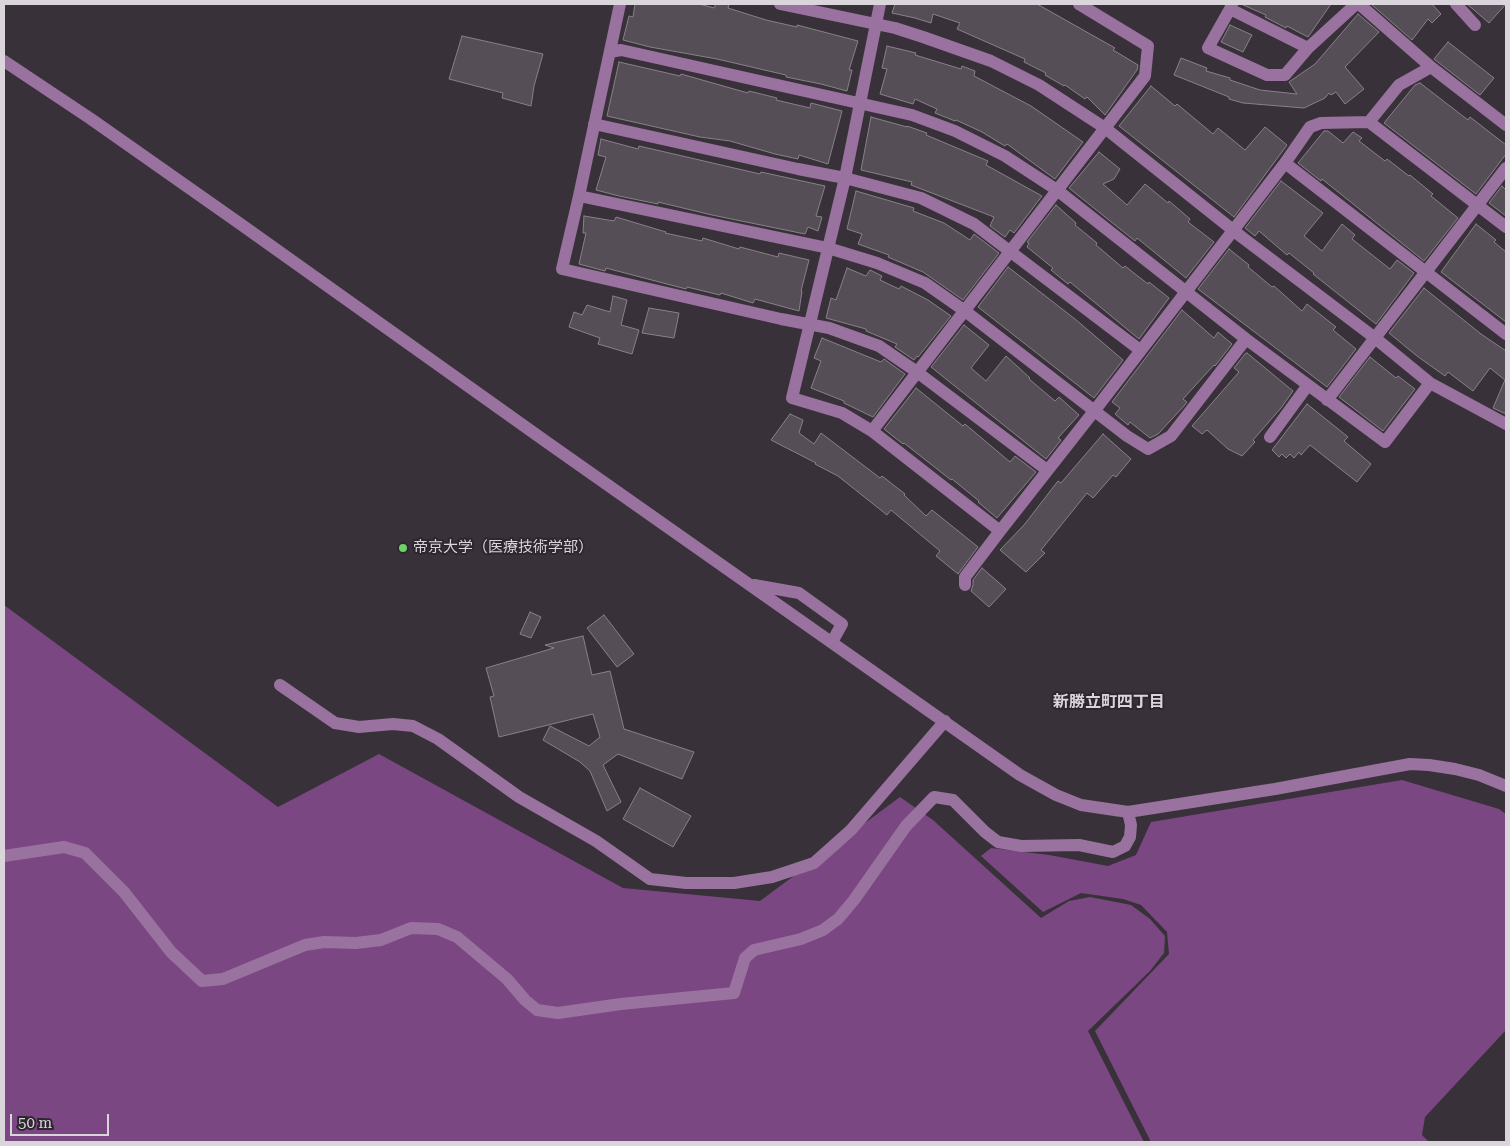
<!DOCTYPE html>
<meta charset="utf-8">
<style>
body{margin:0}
#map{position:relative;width:1510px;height:1146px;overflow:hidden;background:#383139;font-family:"Roboto Serif",serif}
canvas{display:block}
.frame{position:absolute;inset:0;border:5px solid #dad5db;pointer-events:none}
.scale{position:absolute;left:10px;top:1114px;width:99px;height:22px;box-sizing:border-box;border:2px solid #dad5db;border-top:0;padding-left:6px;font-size:15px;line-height:18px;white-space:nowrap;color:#dad5db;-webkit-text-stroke:4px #2e272f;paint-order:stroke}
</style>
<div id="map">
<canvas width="1510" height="1146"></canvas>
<div class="frame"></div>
<div class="scale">50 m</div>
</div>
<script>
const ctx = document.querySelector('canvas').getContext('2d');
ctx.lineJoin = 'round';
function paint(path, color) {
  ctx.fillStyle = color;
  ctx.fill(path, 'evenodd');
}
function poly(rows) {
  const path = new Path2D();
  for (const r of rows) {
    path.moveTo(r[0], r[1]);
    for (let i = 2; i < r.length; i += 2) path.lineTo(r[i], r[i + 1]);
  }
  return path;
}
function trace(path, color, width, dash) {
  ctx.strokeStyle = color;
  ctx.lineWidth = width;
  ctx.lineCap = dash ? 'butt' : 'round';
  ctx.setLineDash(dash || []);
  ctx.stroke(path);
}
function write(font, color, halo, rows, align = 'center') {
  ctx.font = font + ' "Roboto Serif","Noto Sans JP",serif';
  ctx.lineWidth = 4;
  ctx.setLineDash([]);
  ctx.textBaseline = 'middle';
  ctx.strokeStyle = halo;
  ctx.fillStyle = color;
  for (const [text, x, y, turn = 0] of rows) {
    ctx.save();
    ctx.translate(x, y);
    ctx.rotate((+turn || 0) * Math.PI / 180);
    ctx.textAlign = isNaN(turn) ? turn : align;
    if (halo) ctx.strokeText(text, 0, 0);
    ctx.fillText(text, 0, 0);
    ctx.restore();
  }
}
paint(poly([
 [4,605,278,807,379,754,623,888,760,901,900,797,933,820,1041,918,1069,901,1090,897,1131,905,1150,919,1165,936,1164,953,1150,971,1088,1031,1144,1142,4,1142],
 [1402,780,1499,809,1506,814,1506,1030,1425,1117,1422,1135,1429,1142,1151,1142,1095,1031,1169,954,1167,932,1141,905,1123,899,1081,893,1043,912,981,856,991,848,1049,855,1108,866,1136,855,1151,822]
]), '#7b4782');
const building = poly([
 [635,4,699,4,714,8,716,4,729,4,728,8,766,20,797,27,797,25,858,41,849,70,852,70,847,91,821,84,786,77,786,75,717,59,650,47,623,40,629,16,633,17,635,4],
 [895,4,1037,4,1115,48,1113,50,1138,65,1137,70,1105,115,1087,97,1085,99,1065,85,1064,86,1045,75,1046,73,1024,62,1025,59,957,29,960,23,933,14,931,23,915,18,892,13,895,4],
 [1241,4,1331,4,1308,37,1287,26,1286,28,1265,17,1266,15,1241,4],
 [1371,4,1432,4,1441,14,1432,23,1428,19,1412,40,1371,4],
 [1467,4,1506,4,1489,23,1467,4],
 [1358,14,1379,32,1345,67,1364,89,1345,104,1336,92,1331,95,1329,93,1325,98,1304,108,1243,103,1229,99,1229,97,1174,75,1181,58,1207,68,1206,71,1230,78,1230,80,1260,90,1297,94,1289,82,1315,64,1358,14],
 [1230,25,1252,35,1243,52,1221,42,1230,25],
 [462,36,543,54,534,86,531,106,502,98,503,93,449,79,462,36],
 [1448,42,1494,78,1480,95,1434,59,1448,42],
 [887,46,916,53,915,55,961,69,962,66,975,71,974,76,1031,106,1083,142,1055,179,1007,144,1005,146,982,132,956,120,955,121,935,113,937,109,915,99,913,104,880,94,887,69,882,68,887,46],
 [619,62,680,76,681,74,748,93,749,91,777,98,776,100,810,108,811,103,842,111,828,164,799,155,798,159,775,154,730,141,700,137,607,116,619,62],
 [1420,83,1468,120,1470,117,1506,145,1506,154,1476,194,1384,123,1415,85,1420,83],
 [1151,86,1175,106,1177,104,1213,134,1218,128,1245,150,1265,127,1287,145,1234,217,1119,126,1151,86],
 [871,117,907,127,907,126,927,133,926,135,988,161,986,165,1042,196,1014,233,1010,230,1005,237,990,226,994,217,911,185,912,182,861,170,871,117],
 [1324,131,1328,131,1343,143,1353,132,1362,138,1359,141,1385,161,1387,159,1409,176,1410,175,1433,194,1431,196,1458,218,1424,261,1322,179,1321,181,1298,163,1324,131],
 [601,139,638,149,639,146,760,174,761,172,825,186,816,216,822,217,818,231,808,227,805,234,712,215,658,202,658,204,619,196,596,190,606,157,598,155,601,139],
 [1099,152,1120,169,1114,179,1103,184,1127,205,1145,184,1168,203,1169,201,1190,219,1188,222,1214,242,1186,278,1137,238,1135,241,1069,188,1099,152],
 [1281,181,1323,213,1304,236,1322,251,1342,224,1355,235,1352,239,1390,269,1397,260,1414,273,1376,324,1313,274,1314,273,1289,253,1287,255,1259,231,1255,236,1245,228,1281,181],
 [1502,186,1506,190,1506,216,1489,203,1502,186],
 [856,191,914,208,913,211,944,223,970,240,974,234,999,253,963,300,923,272,888,257,889,255,858,244,862,234,847,229,856,191],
 [1056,205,1076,223,1075,225,1097,243,1096,245,1123,268,1125,266,1148,284,1149,282,1169,298,1139,339,1070,282,1068,284,1051,270,1053,268,1027,247,1029,243,1027,242,1056,205],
 [584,216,614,221,616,217,666,232,665,233,702,241,703,238,739,249,740,247,778,257,779,253,809,260,801,291,802,291,799,311,755,299,753,303,721,293,720,295,687,287,686,289,606,268,605,271,579,264,586,233,583,233,584,216],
 [1476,224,1496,240,1494,242,1506,252,1506,322,1441,272,1476,224],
 [1229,249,1249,265,1248,267,1272,287,1274,286,1302,311,1307,304,1336,327,1333,330,1356,349,1327,387,1198,289,1229,249],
 [1008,267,1075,319,1123,360,1094,398,978,307,1008,267],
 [847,268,866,276,870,270,882,276,880,280,899,289,901,286,928,300,951,316,918,357,917,356,914,360,895,347,897,344,866,331,866,329,826,318,831,298,836,300,847,268],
 [1424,288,1481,334,1506,351,1506,414,1493,408,1505,380,1490,368,1473,391,1448,372,1445,376,1417,356,1389,333,1424,288],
 [613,296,627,300,621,325,639,330,632,354,598,344,600,338,569,327,574,312,582,315,587,305,610,312,613,296],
 [649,308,679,313,674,338,642,333,649,308],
 [1182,310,1214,338,1218,332,1232,344,1215,366,1214,365,1183,399,1187,402,1184,406,1158,434,1150,438,1130,422,1128,425,1115,414,1120,408,1112,402,1182,310],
 [964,325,989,345,971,368,986,381,1006,356,1030,378,1029,379,1055,401,1059,397,1079,415,1058,438,1061,440,1046,459,931,367,964,325],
 [822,338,881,362,884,359,905,374,873,417,844,403,844,401,811,388,821,361,814,358,822,338],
 [1247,353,1293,391,1281,408,1253,440,1255,442,1242,456,1228,449,1207,430,1202,434,1192,426,1239,372,1234,368,1245,354,1247,353],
 [1370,357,1396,378,1398,376,1415,389,1383,431,1339,397,1370,357],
 [916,388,963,426,965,424,1010,462,1015,456,1036,472,997,518,978,502,979,501,952,479,951,480,904,443,903,444,884,429,916,388],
 [1307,404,1348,437,1344,441,1371,464,1357,482,1310,445,1301,455,1299,452,1294,458,1290,454,1286,458,1282,454,1279,457,1272,450,1307,404],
 [790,414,803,420,799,433,814,444,821,433,880,478,882,476,905,494,904,495,926,516,932,510,978,547,958,574,936,556,940,551,891,510,887,515,838,476,815,464,816,463,771,440,790,414],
 [1103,434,1131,459,1116,477,1113,475,1093,498,1087,493,1041,550,1045,553,1026,572,1000,550,1024,525,1058,481,1061,483,1103,434],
 [982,568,1006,589,989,607,971,591,973,585,973,580,982,568],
 [530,612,541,617,531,638,520,634,530,612],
 [604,615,634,654,617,667,587,628,604,615],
 [583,636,592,675,610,671,624,729,694,752,682,779,618,754,603,765,621,802,607,811,590,771,580,762,543,740,550,726,589,746,600,737,593,714,499,737,490,697,494,696,486,668,554,648,545,645,583,636],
 [640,788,691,816,673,847,623,819,640,788]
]);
paint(building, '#564e57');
trace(building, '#89808a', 1);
trace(poly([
 [620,4,579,196,562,269,781,319,829,328,879,346,917,372,1047,470],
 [780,4,895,28,923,37,991,61,1039,85,1105,128,1243,238,1375,338,1430,383,1506,424],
 [880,4,845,178,792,398,842,413,872,431,1000,531,1095,410,1285,163,1310,127,1321,123,1369,122,1506,227],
 [1232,4,1230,9,1208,48,1267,75,1285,75,1308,48,1356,4],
 [1359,4,1431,67,1506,125],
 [1456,4,1475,25],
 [1230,9,1308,48],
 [610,52,621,50,912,115,955,131,1005,156,1057,190,1246,339,1385,442,1430,383],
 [4,61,91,119,239,223,548,443,1020,775,1056,795,1081,805,1128,812,1275,789,1410,764,1429,765,1455,769,1479,775,1506,786],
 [1369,122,1399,85,1431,67],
 [594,124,798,169,845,178,921,198,974,224,1140,350],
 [1285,163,1506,334],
 [579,196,828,248,877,263,925,283,965,311,1127,436,1148,449,1171,436,1246,339],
 [1327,400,1506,168],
 [872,431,1145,76,1148,46,1079,4],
 [1270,437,1308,385],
 [754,585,799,593,842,624,832,642],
 [965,585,965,577,1000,531],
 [280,685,335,723,359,727,393,724,413,726,438,739,519,797,596,841,650,879,686,883,734,883,772,877,814,863,851,830,945,721],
 [4,856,64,847,85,853,124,892,171,952,202,981,223,979,305,945,324,942,356,943,381,940,411,928,438,929,457,937,507,979,525,1000,537,1010,558,1013,621,1004,734,993,745,958,754,950,801,939,823,930,838,919,854,900,906,826,934,797,953,800,985,832,998,842,1021,846,1079,845,1113,852,1125,846,1130,837,1131,825,1128,812]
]), '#9a729f', 12);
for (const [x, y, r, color] of [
 [403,548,5,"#6ad363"]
]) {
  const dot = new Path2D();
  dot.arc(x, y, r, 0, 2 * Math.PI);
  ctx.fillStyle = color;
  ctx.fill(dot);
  trace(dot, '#2e272f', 2);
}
write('15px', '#dad5db', '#2e272f', [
 ["帝京大学（医療技術学部）",413,548]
], 'left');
write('bold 16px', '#dad5db', '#2e272f', [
 ["新勝立町四丁目",1109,702]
]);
</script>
